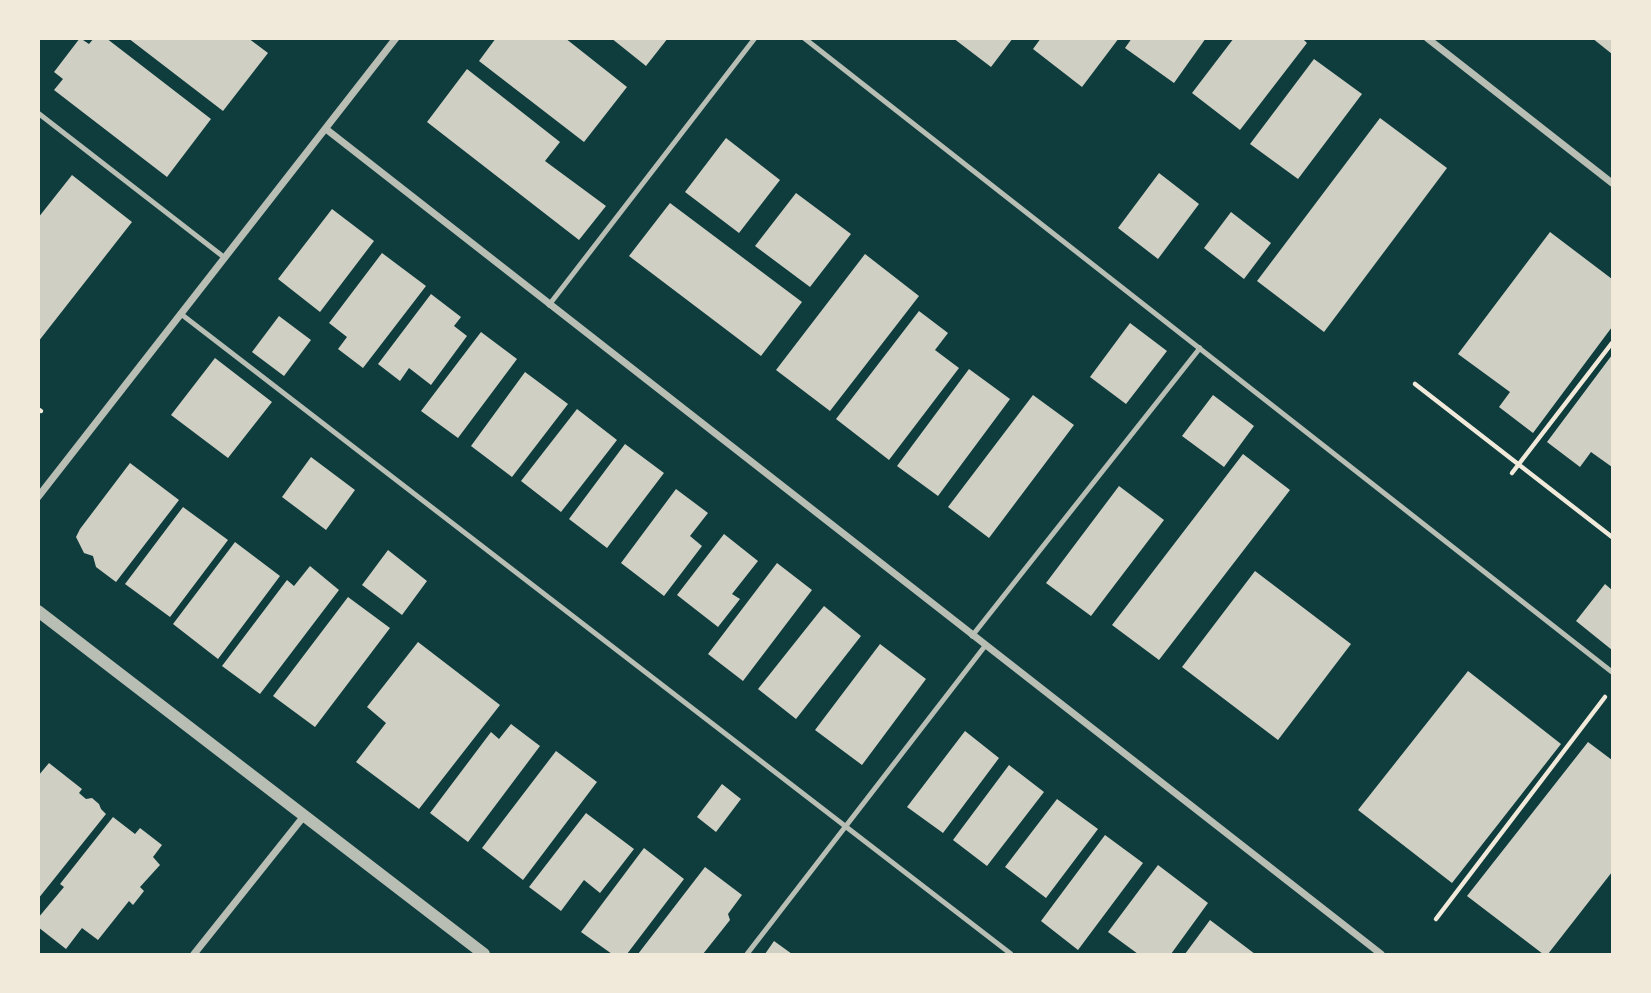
<!DOCTYPE html>
<style>
body{margin:0}
#map{position:relative;width:1651px;height:993px;overflow:hidden;background:#0f3d3e;font-family:"DM Sans",sans-serif}
canvas{display:block}
.frame{position:absolute;inset:0;border:40px solid #f1e9da;pointer-events:none}
</style>
<div id="map">
<canvas width="1651" height="993"></canvas>
<div class="frame"></div>
</div>
<script>
const ctx = document.querySelector('canvas').getContext('2d');
ctx.lineJoin = 'round';
function paint(path, color) {
  ctx.fillStyle = color;
  ctx.fill(path, 'evenodd');
}
function poly(rows) {
  const path = new Path2D();
  for (const r of rows) {
    path.moveTo(r[0], r[1]);
    for (let i = 2; i < r.length; i += 2) path.lineTo(r[i], r[i + 1]);
  }
  return path;
}
function trace(path, color, width, dash) {
  ctx.strokeStyle = color;
  ctx.lineWidth = width;
  ctx.lineCap = dash ? 'butt' : 'round';
  ctx.setLineDash(dash || []);
  ctx.stroke(path);
}
paint(poly([
 [80,38,89,44,94,38,106,38,211,119,167,177,54,90,63,79,54,72],
 [128,38,248,38,268,53,223,111],
 [496,38,565,38,627,87,584,142,479,61],
 [611,38,668,38,646,66],
 [953,38,1013,38,991,67],
 [1041,38,1119,38,1082,87,1033,49],
 [1132,38,1206,38,1174,83,1125,48],
 [1234,38,1302,38,1307,43,1240,130,1192,93],
 [1592,38,1612,38,1612,54],
 [1314,59,1362,94,1298,179,1250,144],
 [467,69,560,142,545,161,606,206,579,240,427,122],
 [1380,118,1447,168,1324,332,1257,281],
 [726,138,780,180,739,233,685,192],
 [1159,173,1199,204,1158,259,1118,228],
 [72,175,132,222,38,342,38,218],
 [796,193,851,234,810,287,755,246],
 [670,203,802,302,761,356,629,256],
 [332,209,374,241,320,312,278,279],
 [1231,212,1271,243,1244,279,1204,248],
 [1550,232,1612,279,1612,327,1533,433,1499,407,1510,392,1458,354],
 [382,253,426,286,363,368,338,349,347,337,329,323],
 [865,254,919,296,830,411,776,370],
 [431,294,461,317,454,326,467,336,431,385,409,368,400,381,378,364],
 [919,311,948,333,935,350,959,368,889,460,836,419],
 [279,316,311,340,284,376,252,352],
 [1130,323,1167,351,1126,404,1090,377],
 [481,332,517,359,458,438,421,411],
 [1612,355,1612,467,1591,452,1580,467,1547,442],
 [215,358,272,402,228,458,171,415],
 [969,369,1010,399,938,496,897,466],
 [525,372,568,404,512,477,471,446],
 [1033,395,1074,425,989,538,948,507],
 [1213,395,1254,426,1224,467,1182,436],
 [577,409,617,440,561,512,521,481],
 [625,444,664,473,607,548,569,519],
 [1243,454,1290,490,1159,660,1112,625],
 [311,457,355,490,326,530,282,497],
 [130,463,179,500,116,582,96,567,93,556,84,553,76,537,80,529],
 [1119,486,1164,520,1091,616,1046,583],
 [676,489,708,513,690,536,702,546,664,596,621,563],
 [183,507,228,540,170,617,125,584],
 [724,534,758,561,732,594,740,599,718,627,677,595],
 [235,542,280,576,218,659,173,624],
 [388,550,427,581,402,615,362,585],
 [777,563,812,590,743,681,708,654],
 [310,566,339,590,260,694,222,666,287,580,294,586],
 [1255,571,1351,644,1278,740,1182,667],
 [1605,584,1612,590,1612,650,1576,621],
 [348,597,390,628,315,727,273,696],
 [824,606,861,636,796,719,758,689],
 [418,642,500,705,419,809,356,762,386,723,367,707],
 [880,644,926,679,862,765,815,730],
 [1468,671,1561,744,1452,883,1358,810],
 [511,724,540,746,468,842,430,813,491,732,499,739],
 [965,731,999,758,943,833,907,807],
 [1588,742,1612,760,1612,872,1548,954,1543,954,1467,896],
 [556,751,597,782,523,880,482,848],
 [49,763,82,789,79,793,86,799,92,798,99,804,101,809,106,814,38,899,38,776],
 [1009,765,1044,792,987,866,953,840],
 [722,784,741,799,716,832,697,817],
 [1057,799,1098,829,1046,898,1005,867],
 [586,813,634,849,600,893,584,880,561,911,529,887],
 [113,817,135,834,140,828,162,845,153,857,160,865,140,887,144,891,133,905,129,901,98,940,82,928,66,949,38,927,38,918,64,887,60,884],
 [1105,835,1143,863,1078,950,1041,921],
 [644,848,684,879,627,954,612,954,581,932],
 [1158,865,1208,903,1171,954,1138,954,1108,932],
 [705,867,742,895,728,914,730,920,703,954,638,954],
 [1210,920,1255,954,1185,954],
 [774,941,792,954,765,954]
]), '#cfcfc3');
trace(poly([
 [1415,384,1612,537],
 [38,409,41,411],
 [1512,473,1612,343],
 [1436,919,1605,697]
]), '#f1e9da', 4.5);
trace(poly([
 [804,38,1612,672],
 [38,113,225,258],
 [549,305,755,38],
 [181,314,1011,954],
 [972,636,1200,348],
 [747,954,985,646]
]), '#b8beb3', 5);
trace(poly([
 [1427,38,1612,183],
 [326,129,1381,954],
 [38,497,396,38],
 [194,954,304,816]
]), '#b8beb3', 7);
trace(poly([
 [38,611,484,954]
]), '#b8beb3', 12);
</script>
